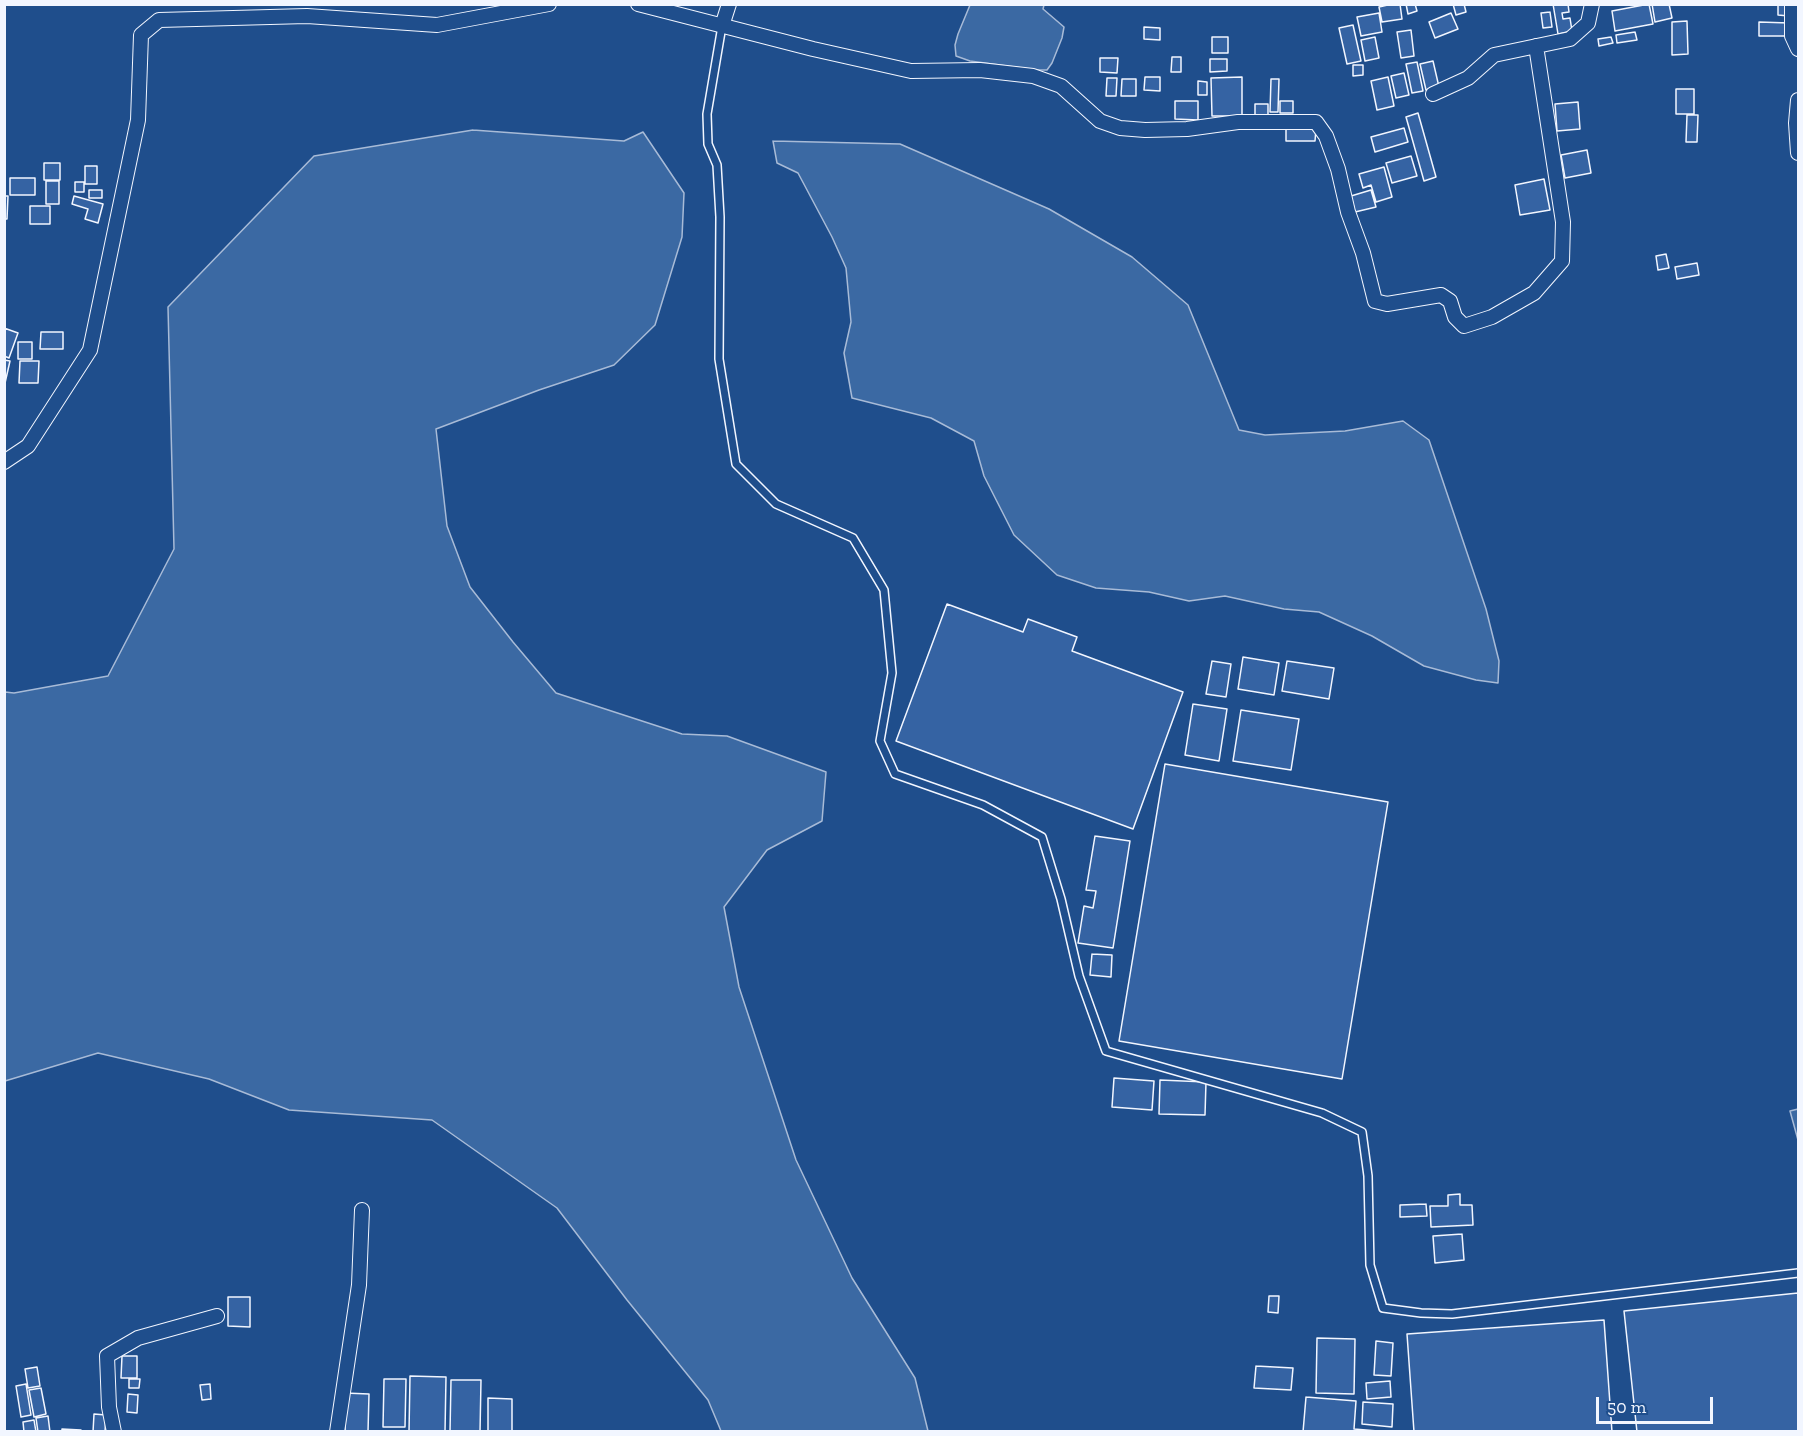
<!DOCTYPE html>
<style>
body{margin:0}
#map{position:relative;width:1803px;height:1436px;overflow:hidden;background:#1f4e8c;font-family:"Zilla Slab",serif}
canvas{display:block}
.frame{position:absolute;inset:0;border:6px solid #f2f6ff;pointer-events:none}
.scale{position:absolute;left:1596px;top:1397px;width:117px;height:27px;box-sizing:border-box;border:3px solid #f2f6ff;border-top:0;padding-left:8px;font-size:18px;line-height:21px;white-space:nowrap;color:#f2f6ff;-webkit-text-stroke:4px #1f4e8c;paint-order:stroke}
</style>
<div id="map">
<canvas width="1803" height="1436"></canvas>
<div class="frame"></div>
<div class="scale">50 m</div>
</div>
<script>
const ctx = document.querySelector('canvas').getContext('2d');
ctx.lineJoin = 'round';
function paint(path, color) {
  ctx.fillStyle = color;
  ctx.fill(path, 'evenodd');
}
function poly(rows) {
  const path = new Path2D();
  for (const r of rows) {
    path.moveTo(r[0], r[1]);
    for (let i = 2; i < r.length; i += 2) path.lineTo(r[i], r[i + 1]);
  }
  return path;
}
function trace(path, color, width, dash) {
  ctx.strokeStyle = color;
  ctx.lineWidth = width;
  ctx.lineCap = dash ? 'butt' : 'round';
  ctx.setLineDash(dash || []);
  ctx.stroke(path);
}
const water = poly([
 [970,5,1044,5,1043,9,1064,27,1062,38,1052,63,1047,70,1037,70,970,61,956,56,955,45,958,34,970,5],
 [473,130,624,141,643,132,684,193,682,237,655,325,614,365,539,390,436,429,447,526,470,587,513,642,556,693,682,734,727,736,826,772,822,821,767,850,724,907,739,987,796,1160,852,1278,915,1378,928,1431,721,1431,708,1400,627,1300,557,1208,432,1120,289,1110,209,1079,98,1053,5,1081,5,692,14,693,108,676,174,549,168,307,314,156,473,130],
 [773,141,900,144,1049,209,1132,257,1188,305,1239,430,1265,435,1345,431,1403,421,1429,440,1486,609,1499,661,1498,683,1476,680,1424,666,1372,636,1319,612,1284,609,1225,596,1189,601,1149,592,1096,588,1057,575,1014,535,984,476,974,441,931,418,852,398,844,353,851,322,846,268,832,237,798,173,777,163,773,141],
 [1798,1109,1798,1140,1790,1111,1798,1109]
]);
paint(water, '#3b69a3');
trace(water, '#a8bbd7', 1.5);
const building = poly([
 [1392,4,1400,4,1402,19,1382,22,1379,7,1392,4],
 [1406,4,1415,4,1417,11,1408,14,1406,4],
 [1453,4,1464,4,1466,12,1456,15,1453,4],
 [1553,4,1568,4,1569,12,1562,13,1563,19,1570,18,1572,31,1558,34,1553,4],
 [1649,4,1653,24,1615,31,1612,11,1649,4],
 [1652,4,1669,4,1672,18,1655,22,1652,4],
 [1778,4,1789,4,1789,16,1778,15,1778,4],
 [1550,12,1552,27,1543,28,1541,13,1550,12],
 [1379,13,1382,32,1361,36,1357,17,1379,13],
 [1451,13,1458,29,1435,38,1429,22,1451,13],
 [1687,21,1688,54,1672,55,1672,22,1687,21],
 [1759,22,1789,23,1789,36,1759,36,1759,22],
 [1353,25,1361,61,1347,64,1339,28,1353,25],
 [1144,27,1160,28,1160,40,1144,39,1144,27],
 [1411,30,1414,56,1401,58,1397,32,1411,30],
 [1635,32,1637,40,1617,43,1616,35,1635,32],
 [1212,37,1228,37,1228,53,1212,53,1212,37],
 [1375,37,1379,58,1365,61,1361,40,1375,37],
 [1611,37,1613,43,1599,46,1598,39,1611,37],
 [1172,57,1181,57,1181,72,1171,72,1172,57],
 [1100,58,1118,58,1117,73,1100,72,1100,58],
 [1210,59,1227,59,1227,71,1210,72,1210,59],
 [1433,61,1439,87,1426,90,1420,64,1433,61],
 [1417,62,1423,91,1412,93,1406,64,1417,62],
 [1353,65,1363,65,1363,75,1353,76,1353,65],
 [1404,73,1409,95,1396,98,1391,76,1404,73],
 [1145,77,1160,77,1160,91,1144,90,1145,77],
 [1242,77,1242,116,1212,116,1211,78,1242,77],
 [1388,77,1394,106,1377,110,1371,81,1388,77],
 [1107,78,1117,78,1116,96,1106,96,1107,78],
 [1122,79,1136,79,1136,96,1121,96,1122,79],
 [1271,79,1279,79,1278,112,1270,112,1271,79],
 [1198,81,1207,82,1207,95,1198,95,1198,81],
 [1676,89,1694,89,1694,114,1676,114,1676,89],
 [1175,101,1198,101,1198,120,1175,119,1175,101],
 [1280,101,1293,101,1293,113,1280,113,1280,101],
 [1578,102,1580,129,1557,131,1555,104,1578,102],
 [1255,104,1268,104,1268,115,1255,115,1255,104],
 [1418,113,1436,177,1424,181,1406,117,1418,113],
 [1687,115,1698,115,1697,142,1686,142,1687,115],
 [1404,128,1408,142,1375,152,1371,137,1404,128],
 [1286,129,1316,129,1315,141,1286,141,1286,129],
 [1587,150,1591,173,1565,178,1561,155,1587,150],
 [1411,156,1417,176,1392,183,1386,163,1411,156],
 [44,163,60,163,60,180,44,180,44,163],
 [85,166,97,166,97,184,85,184,85,166],
 [1384,167,1392,197,1376,202,1371,185,1363,188,1359,174,1384,167],
 [10,178,35,178,35,195,10,195,10,178],
 [1544,179,1550,210,1520,215,1515,185,1544,179],
 [46,181,59,181,59,204,46,204,46,181],
 [75,182,84,182,84,192,75,192,75,182],
 [89,190,102,190,102,198,89,198,89,190],
 [1371,190,1376,207,1355,212,1351,196,1371,190],
 [4,196,8,196,7,219,4,219,4,196],
 [74,196,103,204,98,223,85,219,88,209,72,204,74,196],
 [30,206,50,206,50,224,30,224,30,206],
 [1666,254,1669,268,1658,270,1656,256,1666,254],
 [1697,263,1699,275,1677,279,1675,267,1697,263],
 [4,328,18,333,9,358,4,356,4,328],
 [41,332,63,332,63,349,40,349,41,332],
 [18,342,32,342,32,359,18,359,18,342],
 [4,360,10,361,5,383,4,383,4,360],
 [20,361,39,361,38,383,19,383,20,361],
 [947,604,1023,632,1028,619,1077,637,1072,651,1183,692,1133,829,896,741,947,604],
 [1243,657,1279,663,1274,695,1238,689,1243,657],
 [1212,661,1231,664,1226,697,1206,694,1212,661],
 [1287,661,1334,668,1329,699,1282,691,1287,661],
 [1193,704,1227,709,1219,761,1185,755,1193,704],
 [1241,710,1299,719,1291,770,1233,761,1241,710],
 [1165,764,1388,802,1342,1079,1119,1041,1165,764],
 [1095,836,1130,841,1113,948,1078,943,1084,906,1093,908,1096,891,1086,890,1095,836],
 [1092,954,1112,955,1111,977,1090,975,1092,954],
 [1114,1078,1154,1081,1152,1110,1112,1107,1114,1078],
 [1160,1080,1206,1082,1205,1115,1159,1114,1160,1080],
 [1460,1194,1460,1205,1472,1205,1473,1225,1431,1227,1430,1206,1448,1206,1448,1195,1460,1194],
 [1426,1204,1427,1216,1400,1217,1400,1205,1426,1204],
 [1462,1234,1464,1260,1435,1263,1433,1236,1462,1234],
 [1798,1293,1798,1432,1637,1432,1624,1311,1798,1293],
 [1269,1296,1279,1296,1278,1313,1268,1312,1269,1296],
 [228,1297,250,1297,250,1327,228,1326,228,1297],
 [1604,1320,1612,1432,1414,1432,1407,1334,1604,1320],
 [1317,1338,1355,1339,1354,1394,1316,1393,1317,1338],
 [1376,1341,1393,1343,1391,1376,1374,1375,1376,1341],
 [122,1356,137,1356,137,1378,121,1378,122,1356],
 [1256,1366,1293,1368,1291,1390,1254,1388,1256,1366],
 [37,1367,40,1386,28,1388,25,1369,37,1367],
 [410,1376,446,1377,445,1432,409,1432,410,1376],
 [129,1379,140,1379,139,1388,129,1388,129,1379],
 [384,1379,406,1379,405,1427,383,1427,384,1379],
 [451,1380,481,1380,480,1432,450,1432,451,1380],
 [1390,1381,1391,1397,1367,1399,1366,1383,1390,1381],
 [26,1384,31,1415,21,1417,16,1386,26,1384],
 [210,1384,211,1399,202,1400,200,1385,210,1384],
 [41,1388,46,1414,34,1417,29,1390,41,1388],
 [345,1393,369,1394,368,1432,345,1432,345,1393],
 [128,1394,138,1395,137,1413,127,1412,128,1394],
 [1306,1397,1356,1401,1354,1429,1390,1432,1303,1432,1306,1397],
 [488,1398,512,1399,512,1432,488,1432,488,1398],
 [1363,1402,1393,1404,1392,1427,1362,1424,1363,1402],
 [94,1414,106,1415,105,1432,93,1432,94,1414],
 [48,1416,50,1432,38,1432,36,1418,48,1416],
 [34,1420,36,1432,24,1432,23,1422,34,1420],
 [62,1429,81,1430,81,1432,62,1432,62,1429]
]);
paint(building, '#3563a3');
trace(building, '#f2f6ff', 1.5);
const lane = poly([
 [722,26,707,114,708,144,717,165,720,217,719,359,736,464,776,504,853,538,884,590,892,673,880,741,895,774,983,805,1042,837,1061,899,1079,976,1106,1051,1322,1113,1362,1132,1368,1176,1370,1265,1383,1308,1421,1313,1452,1314,1798,1273]
]);
const street = poly([
 [638,4,813,49,911,71,980,70,1033,76,1061,86,1100,121,1120,128,1145,130,1187,129,1238,122,1316,122,1326,136,1338,169,1348,212,1363,253,1375,301,1387,304,1441,295,1450,301,1455,317,1464,326,1492,317,1534,293,1562,261,1563,222,1536,46],
 [1792,4,1792,36,1798,49],
 [722,26,729,4],
 [1433,94,1468,78,1494,55,1570,39,1588,23,1592,4],
 [1798,100,1796,123,1798,153],
 [4,462,28,446,90,350,138,120,141,35,159,20,307,16,437,25,549,4],
 [114,1432,109,1407,107,1356,138,1338,217,1316],
 [337,1432,359,1285,362,1210]
]);
trace(lane, '#f2f6ff', 10);
trace(street, '#f2f6ff', 16);
trace(lane, '#1f4e8c', 7);
trace(street, '#1f4e8c', 14);
</script>
